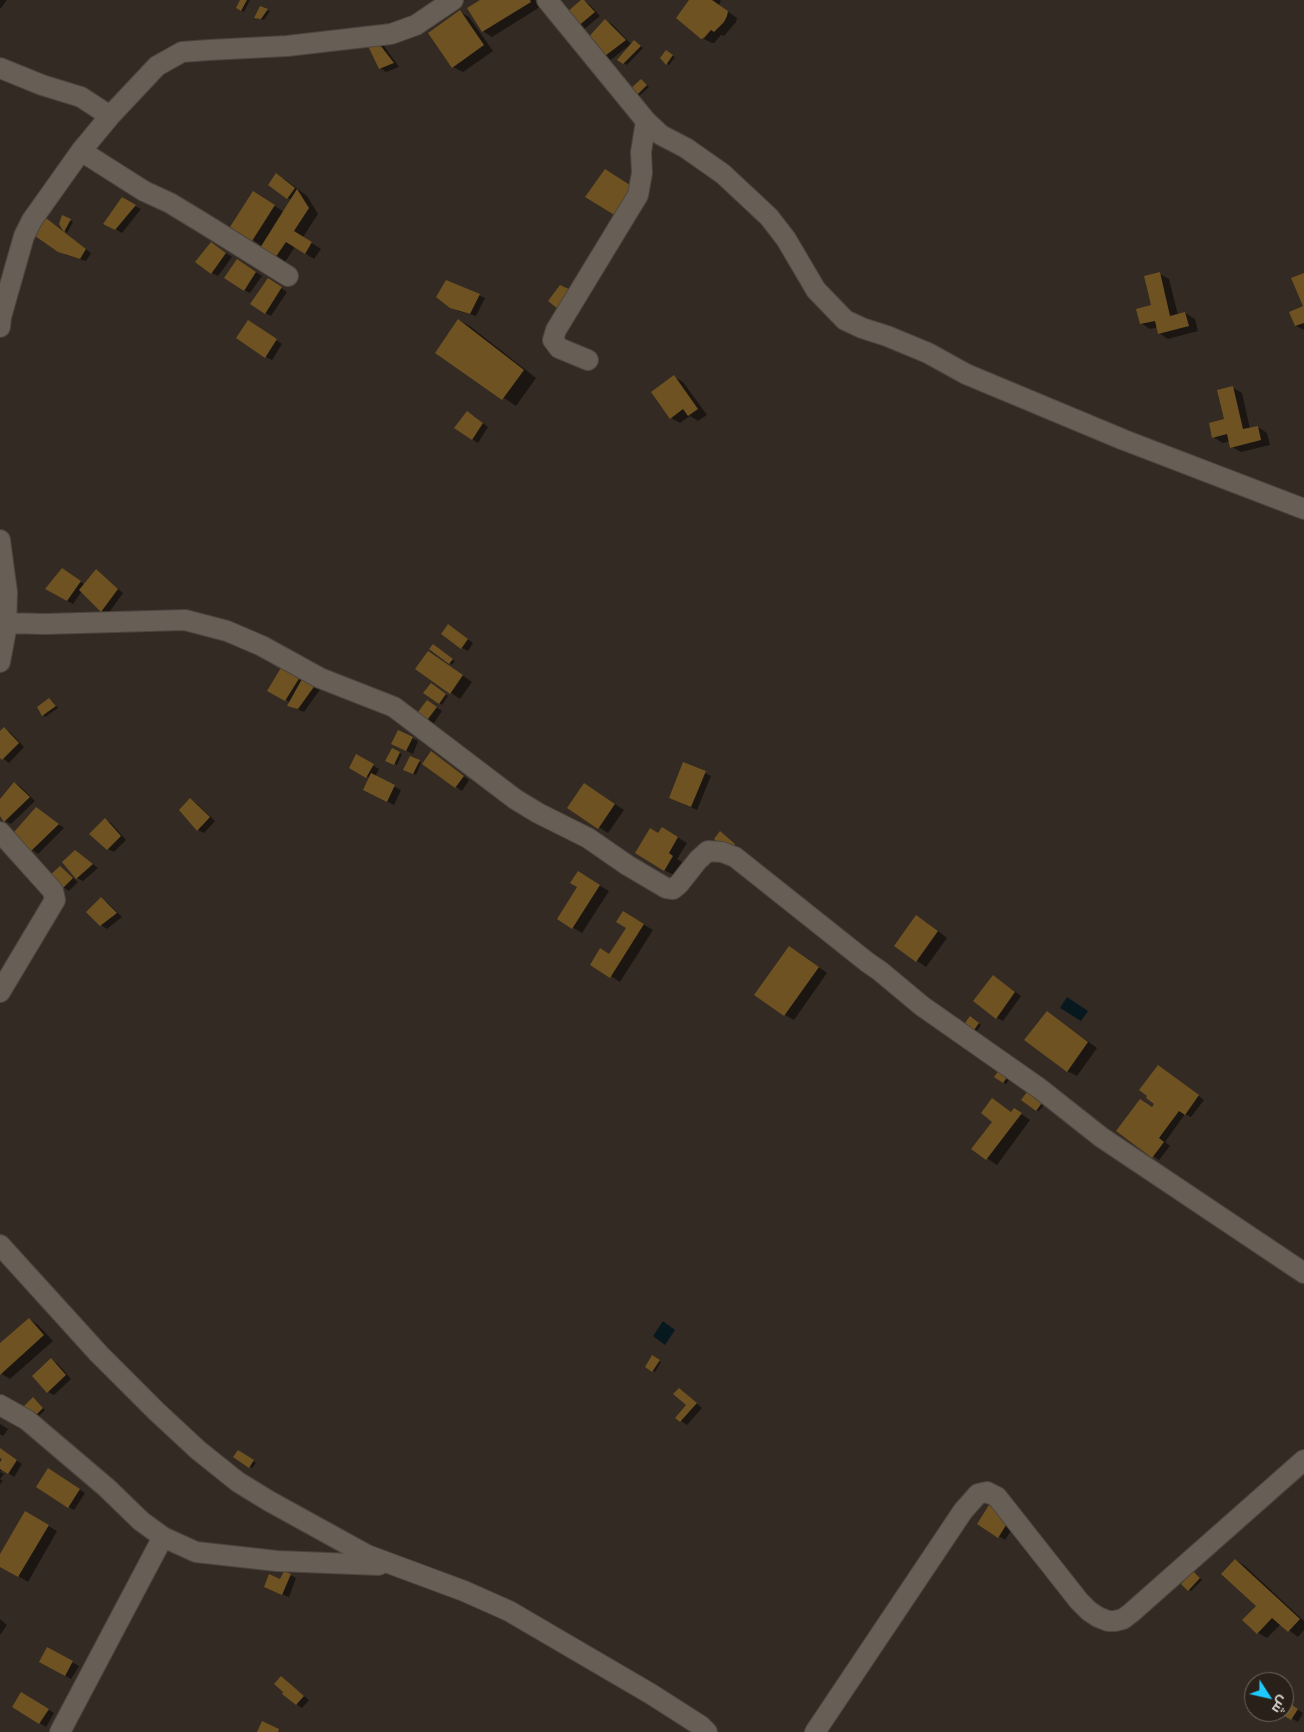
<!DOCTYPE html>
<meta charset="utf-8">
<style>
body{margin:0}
#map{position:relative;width:1304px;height:1732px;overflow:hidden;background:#332a23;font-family:Jost,Cairo,sans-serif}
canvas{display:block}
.north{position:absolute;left:1244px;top:1672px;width:50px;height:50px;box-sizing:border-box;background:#292119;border:1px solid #706962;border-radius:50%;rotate:125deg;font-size:14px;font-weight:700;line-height:20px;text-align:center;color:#dad4cf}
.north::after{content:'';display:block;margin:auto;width:18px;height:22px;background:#20c9fd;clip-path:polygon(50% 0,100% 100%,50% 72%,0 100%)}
</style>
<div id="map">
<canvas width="1304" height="1732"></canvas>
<div class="north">ش</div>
</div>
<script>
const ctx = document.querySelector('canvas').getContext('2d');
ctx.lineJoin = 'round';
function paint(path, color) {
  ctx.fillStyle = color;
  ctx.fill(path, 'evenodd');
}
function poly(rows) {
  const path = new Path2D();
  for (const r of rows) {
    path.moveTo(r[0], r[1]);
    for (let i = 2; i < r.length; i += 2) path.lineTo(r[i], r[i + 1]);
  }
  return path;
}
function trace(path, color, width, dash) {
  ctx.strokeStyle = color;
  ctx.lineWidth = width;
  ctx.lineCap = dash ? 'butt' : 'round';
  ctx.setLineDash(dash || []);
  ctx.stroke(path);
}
paint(poly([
 [1067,997,1088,1011,1081,1021,1060,1008],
 [663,1321,675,1330,665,1345,653,1336]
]), '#07191e');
paint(poly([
 [0,0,7,0,1,8,0,8],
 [241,0,250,0,244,12,237,8],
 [482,0,535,0,540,7,492,37,483,31,469,9],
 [583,0,589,4,600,16,583,30,577,27],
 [690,0,720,0,721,1,719,5,737,18,736,22,724,36,721,35,714,43,712,43,702,38],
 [261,8,270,11,264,20,258,18],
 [460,12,469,17,493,51,463,72,453,67],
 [606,21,612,24,631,44,608,62,602,58],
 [377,42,384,46,399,67,386,72,380,68],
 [637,43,643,48,627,65,619,60],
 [666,52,675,57,669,65,661,58],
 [643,82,649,87,638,97,636,96],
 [283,178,307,196,318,214,303,237,321,249,314,259,295,247,285,262,253,240,263,198,284,212,292,200,288,198],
 [135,206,141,209,122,233,105,223],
 [63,216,73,222,67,233,60,224],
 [52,223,91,253,86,261,66,255,59,251],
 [211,243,232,257,218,276,212,273],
 [243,264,262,276,250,293,244,290],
 [1160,274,1169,279,1178,315,1185,313,1195,319,1198,331,1168,339,1159,333,1158,327,1150,329,1141,323,1152,306],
 [446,281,485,298,476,316,458,311,451,307],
 [274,283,287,292,271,316,265,313],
 [1304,307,1304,330,1296,326],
 [459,320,471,327,536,378,516,406,437,353],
 [254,325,282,344,272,360,266,357],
 [674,377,683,382,707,415,698,421,690,416,680,423,671,418],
 [1232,387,1242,393,1250,429,1258,427,1267,433,1270,445,1241,452,1232,447,1230,441,1223,443,1213,437,1225,420],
 [474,416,488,427,478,443,472,439],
 [96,571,123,593,108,614,102,611,82,591,73,604,46,589,68,573,85,585],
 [454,629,473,643,468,651,462,648],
 [435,647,455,661,452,665,430,649],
 [438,658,472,682,460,699,416,669],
 [283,668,304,681,321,688,304,712,288,705,290,702,269,690],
 [434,686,448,696,442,705,439,703],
 [52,701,58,708,45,717,39,708],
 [433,705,442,711,432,726,426,722],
 [4,729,10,732,24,747,9,763,0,756,0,732],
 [398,731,418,741,413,754,399,747],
 [392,750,402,754,397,765,387,760],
 [357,756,379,769,375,777,401,790,394,805,370,793,370,778,350,767],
 [437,756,469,780,462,791,423,764],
 [411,757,421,763,416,775,405,769],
 [705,773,711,776,697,810,670,798],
 [15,783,21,787,35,801,11,824,5,821,0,814,0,801],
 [594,790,624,810,608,833,569,808],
 [190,799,196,803,215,821,204,833,198,830],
 [42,813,64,828,38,854,32,850,16,832],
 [105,820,111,823,126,840,114,852,108,849],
 [659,834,672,834,687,843,677,859,682,862,674,875,664,870],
 [81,855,98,868,83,881,77,878],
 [60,868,78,882,69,891,63,887],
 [578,873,609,891,582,933,559,919,579,887],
 [101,899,107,902,122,917,107,929,101,925,87,912],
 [624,913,653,930,620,982,611,976,610,956,627,928],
 [926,922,947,938,926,967,896,946],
 [799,953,827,973,794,1020,785,1015],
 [999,980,1021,996,1003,1021,997,1018],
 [1056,1018,1097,1048,1077,1076,1067,1071],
 [973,1019,981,1025,977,1031,966,1023],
 [1164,1070,1204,1100,1191,1117,1185,1114,1165,1142,1170,1146,1159,1160,1118,1131,1156,1104],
 [999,1071,1010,1079,1006,1084,995,1076],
 [1030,1095,1044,1105,1039,1111,1036,1110],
 [992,1100,1012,1113,1014,1109,1030,1120,997,1165,973,1149,994,1121],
 [29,1319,38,1325,53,1341,10,1379,0,1373,0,1345],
 [653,1357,661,1362,655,1372,646,1366],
 [51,1360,57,1363,71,1379,54,1395,48,1392],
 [679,1389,702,1408,687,1425,677,1418,688,1405],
 [34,1399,45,1410,37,1418],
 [0,1424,8,1429,3,1436,0,1434],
 [0,1449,22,1464,14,1477,2,1469,0,1472,0,1460,2,1462,4,1459,0,1456],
 [239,1451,256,1463,252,1468,235,1457],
 [49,1470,85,1493,74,1510,69,1507],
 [0,1472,4,1474,0,1479,3,1481,0,1484],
 [26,1513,57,1531,28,1582,0,1565,0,1557],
 [1016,1523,1005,1540,979,1524],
 [1236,1560,1245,1566,1304,1621,1304,1630,1298,1637,1281,1624,1267,1638,1258,1633,1257,1606],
 [1196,1574,1202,1580,1191,1591,1189,1590],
 [290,1575,296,1578,289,1597,271,1590,281,1580],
 [0,1619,7,1625,0,1635],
 [48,1649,79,1666,71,1679,41,1662],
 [281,1678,309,1700,302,1708,296,1704],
 [22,1693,54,1713,46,1727,13,1706],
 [1284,1701,1303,1713,1298,1722,1280,1712,1284,1712]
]), '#0007');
paint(poly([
 [240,0,247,0,241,11,236,8],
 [480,0,530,0,531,2,482,32,467,8],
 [581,0,584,0,595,12,576,28,567,12],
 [689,0,712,0,728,11,727,16,724,22,714,32,711,30,704,38,701,39,676,18],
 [260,6,268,9,261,19,254,18],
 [460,10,484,45,452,68,428,33],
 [605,19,626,40,601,59,585,41],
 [634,40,641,46,623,64,617,60],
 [377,41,394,63,379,69,368,46],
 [666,50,673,55,666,65,660,58],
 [641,79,647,85,635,97,629,90],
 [605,169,633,187,616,216,585,197],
 [276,173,295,188,287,199,268,185],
 [297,189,309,208,294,231,312,242,305,254,286,242,275,258,260,248],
 [253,191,275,205,252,241,230,227],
 [122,197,136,205,115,230,103,224],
 [62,215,71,219,64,232,86,249,80,259,58,252,28,231,46,218,64,232,59,224],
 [211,242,226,253,211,274,195,262],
 [237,259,256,272,244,291,224,278],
 [1160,272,1170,316,1185,312,1189,326,1158,334,1155,321,1140,324,1136,309,1151,305,1144,276],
 [1304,273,1304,323,1295,326,1289,312,1303,306,1291,278],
 [268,278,282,287,265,314,250,304],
 [446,280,480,294,470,314,450,308,436,297],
 [560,285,571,290,558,309,548,301],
 [458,319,524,370,502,400,435,353],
 [248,320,277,339,265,358,236,338],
 [674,375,698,409,688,416,683,409,670,419,651,392],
 [1233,386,1243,429,1258,426,1261,440,1230,448,1227,434,1212,438,1209,423,1224,419,1217,390],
 [467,411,483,423,472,440,454,428],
 [62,568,81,581,67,601,45,589],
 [96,569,118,589,101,612,79,590],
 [448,624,468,639,461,649,441,634],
 [433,644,453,659,449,664,429,649],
 [428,651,463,675,450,694,415,669],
 [282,666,300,677,285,701,267,691],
 [302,679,316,684,298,709,287,706],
 [431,683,446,694,439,704,423,693],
 [49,698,56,706,42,716,37,707],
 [427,700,437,707,425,723,415,716],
 [4,727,19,743,2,760,0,758,0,731],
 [398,730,413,737,406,751,391,744],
 [392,748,400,752,394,765,385,761],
 [431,751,464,776,455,788,422,764],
 [356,754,374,764,366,778,349,768],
 [410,756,420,760,413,774,403,770],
 [683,762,706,771,691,807,669,798],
 [371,773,395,785,387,802,363,790],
 [14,782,30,797,4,822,0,816,0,799],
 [584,783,615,804,598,829,567,808],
 [190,798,210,817,197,831,179,810],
 [36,807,59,824,31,851,14,832],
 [105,818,121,836,107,850,89,834],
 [662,827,678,837,669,853,673,856,664,871,635,853,650,828,658,833],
 [720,831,735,844,729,851,714,839],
 [75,850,93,864,76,879,62,862],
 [60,866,73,878,63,888,49,876],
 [578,871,600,885,572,929,557,919,577,887,570,883],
 [101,897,117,913,100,926,86,912],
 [623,911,644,924,610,978,590,965,600,948,609,954,626,928,616,922],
 [916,915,938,931,916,962,894,946],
 [789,946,819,967,784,1016,754,995],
 [993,975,1015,992,996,1019,973,1001],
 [1047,1011,1088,1042,1067,1072,1024,1040],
 [970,1016,979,1023,974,1030,965,1023],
 [1158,1065,1199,1095,1185,1115,1179,1111,1159,1138,1164,1142,1152,1158,1116,1131,1140,1099,1152,1107,1154,1104,1146,1098,1147,1096,1139,1090],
 [999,1070,1008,1076,1003,1083,994,1077],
 [1027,1092,1042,1103,1036,1111,1021,1100],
 [992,1098,1011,1112,1014,1108,1022,1113,986,1160,971,1149,992,1122,981,1113],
 [29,1318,44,1335,0,1375,0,1343],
 [652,1355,660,1360,652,1372,645,1367],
 [51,1358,66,1375,47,1393,32,1376],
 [679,1388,697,1403,680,1422,675,1418,686,1405,673,1394],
 [33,1397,43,1408,33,1418,23,1407],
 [0,1448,17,1460,8,1474,0,1469,0,1462,2,1459,0,1458],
 [238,1450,254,1460,249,1468,233,1457],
 [48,1468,80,1489,68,1508,36,1487],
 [989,1505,1010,1519,998,1538,977,1524],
 [25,1511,49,1525,18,1577,0,1567,0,1554],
 [1235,1559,1300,1619,1288,1632,1272,1618,1257,1634,1242,1620,1256,1606,1221,1574],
 [284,1571,291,1574,282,1595,264,1587,269,1574,280,1579],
 [1193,1571,1200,1578,1188,1591,1181,1584],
 [47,1647,73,1661,65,1676,39,1662],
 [281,1676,304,1696,296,1705,282,1694,283,1692,274,1684],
 [21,1692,49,1709,39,1724,12,1707],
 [1284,1700,1298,1709,1291,1720,1278,1712,1284,1712],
 [262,1721,279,1729,278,1732,257,1732]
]), '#6f5221');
const minor = poly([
 [547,0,646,121,661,135,686,148,723,174,769,217,786,239,816,290,845,320,862,328,887,336,928,353,966,374,1124,440,1304,509],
 [0,68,42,85,81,97,110,116],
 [81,151,144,191,170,203,203,223,288,276],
 [0,327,1,317,24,236,32,220,81,151,110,116,157,66,182,52,209,50,287,46,391,34,416,25,453,0],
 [588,360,559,348,553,340,556,330,638,195,642,173,641,152,646,121],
 [0,540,7,592,6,630,0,662],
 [6,623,45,624,185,620,227,631,262,646,320,678,394,707,515,799,538,813,588,838,627,865,666,888,673,889,679,884,698,860,708,851,722,852,735,857,867,962,880,971,922,1006,1039,1088,1101,1137,1304,1273],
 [0,832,53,891,55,900,0,992],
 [0,1245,99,1354,156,1411,198,1450,238,1482,269,1501,367,1555,464,1591,509,1611,651,1694,701,1726,707,1732],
 [0,1405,27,1420,107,1488,141,1521,163,1537,196,1552,277,1561,379,1565],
 [60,1732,163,1537],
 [815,1732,963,1511,978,1494,987,1492,997,1497,1079,1601,1089,1611,1098,1617,1108,1621,1115,1621,1123,1619,1131,1613,1304,1460]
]);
trace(minor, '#4c453f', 22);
trace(minor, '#675e55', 20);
</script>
